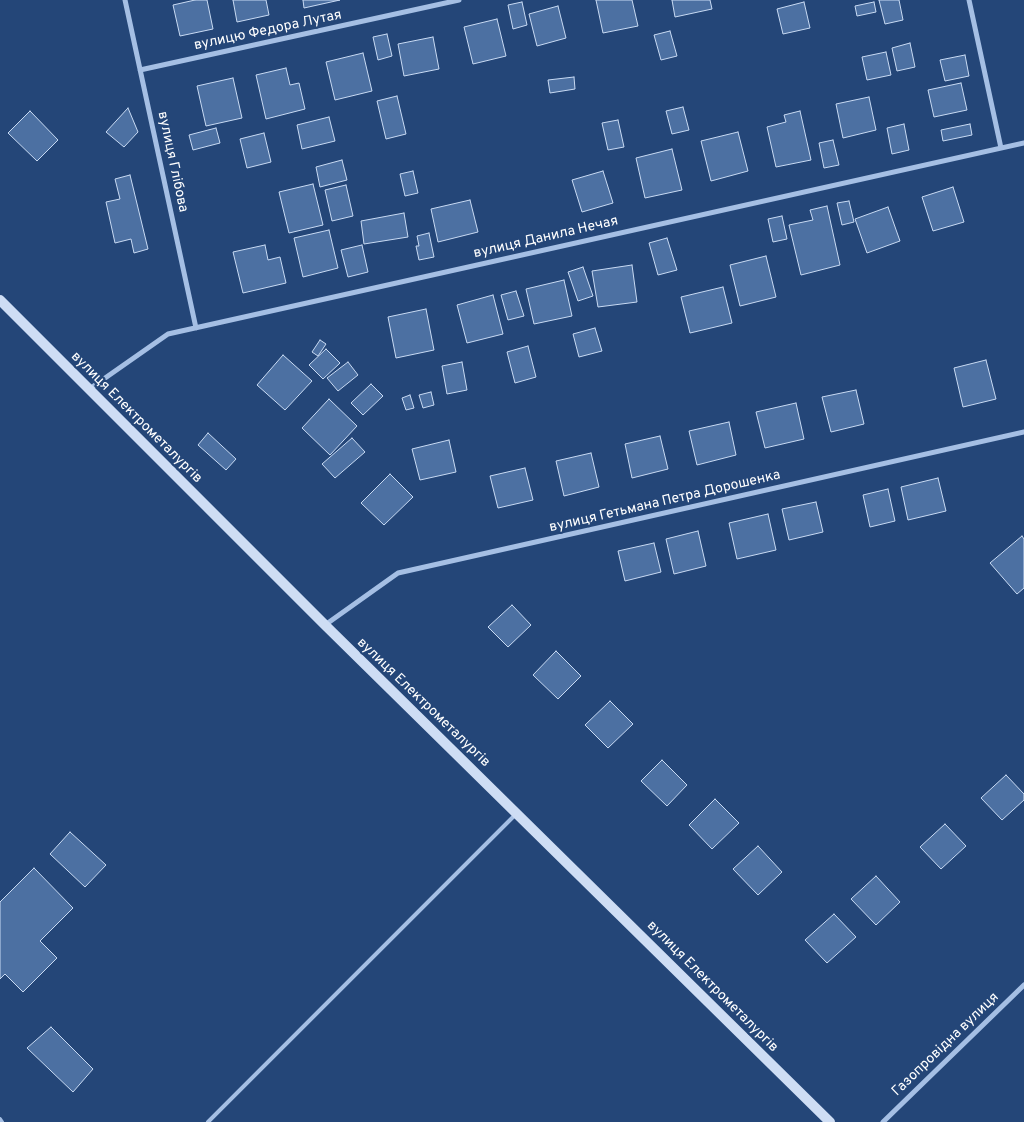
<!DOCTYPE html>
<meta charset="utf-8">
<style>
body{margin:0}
canvas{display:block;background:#244678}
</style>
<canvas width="1024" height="1122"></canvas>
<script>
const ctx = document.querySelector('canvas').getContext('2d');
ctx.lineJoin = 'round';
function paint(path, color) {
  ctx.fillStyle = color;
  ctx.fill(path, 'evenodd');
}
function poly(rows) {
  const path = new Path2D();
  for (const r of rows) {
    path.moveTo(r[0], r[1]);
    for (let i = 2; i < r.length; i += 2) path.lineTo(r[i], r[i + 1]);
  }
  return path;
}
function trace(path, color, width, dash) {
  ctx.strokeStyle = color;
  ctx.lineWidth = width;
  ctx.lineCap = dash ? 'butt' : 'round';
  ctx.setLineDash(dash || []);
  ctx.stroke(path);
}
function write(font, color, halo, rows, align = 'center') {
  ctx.font = font + ' Overpass,sans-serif';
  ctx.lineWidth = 4.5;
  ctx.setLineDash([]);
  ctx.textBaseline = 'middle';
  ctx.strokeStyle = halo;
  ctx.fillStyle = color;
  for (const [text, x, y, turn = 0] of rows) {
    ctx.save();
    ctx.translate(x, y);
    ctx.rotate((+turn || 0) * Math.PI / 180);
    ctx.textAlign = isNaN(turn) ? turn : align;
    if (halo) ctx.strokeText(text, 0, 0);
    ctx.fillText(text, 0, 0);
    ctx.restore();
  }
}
const building = poly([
 [195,0,207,0,213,29,180,36,173,5,195,0],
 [233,0,266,0,269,15,237,22,233,0],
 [303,0,340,0,304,8,303,0],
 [596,0,632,0,638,26,603,33,596,0],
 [672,0,710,0,712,9,675,17,672,0],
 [879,0,899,0,903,20,885,24,879,0],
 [522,2,527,25,513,29,508,5,522,2],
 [804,2,810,28,783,34,777,9,804,2],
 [874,2,876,12,857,16,855,6,874,2],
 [558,6,566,38,537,46,529,14,558,6],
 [497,19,506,56,473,64,464,27,497,19],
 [670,31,677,56,661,60,654,35,670,31],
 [387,34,392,56,378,60,373,37,387,34],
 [433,37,439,69,404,76,398,44,433,37],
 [910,43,915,67,897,71,892,48,910,43],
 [886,52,891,75,867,80,862,57,886,52],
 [363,53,372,91,335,100,326,62,363,53],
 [965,55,969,76,945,81,940,60,965,55],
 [286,68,290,85,299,83,305,109,266,119,256,75,286,68],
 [574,77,575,89,550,93,548,80,574,77],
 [233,78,242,118,206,126,197,86,233,78],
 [961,83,967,110,934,117,928,90,961,83],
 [397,96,406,134,386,139,377,101,397,96],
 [869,97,876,130,843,138,836,104,869,97],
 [683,107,689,130,672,134,666,111,683,107],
 [128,108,138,132,124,147,106,132,128,108],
 [30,111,58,140,37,161,8,133,30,111],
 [800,111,811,160,776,167,767,127,786,122,784,115,800,111],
 [329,117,335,141,302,149,297,125,329,117],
 [618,120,624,147,608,150,602,123,618,120],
 [904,124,909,150,892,154,887,128,904,124],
 [970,124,972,135,943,141,941,130,970,124],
 [216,128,220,143,193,150,189,135,216,128],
 [738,132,748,171,711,181,701,141,738,132],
 [264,133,271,162,247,168,240,139,264,133],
 [833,140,839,165,824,168,819,143,833,140],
 [672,149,682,190,645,198,636,158,672,149],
 [342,160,347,180,320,187,316,167,342,160],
 [413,171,418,193,405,196,400,174,413,171],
 [603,171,613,203,582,212,572,180,603,171],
 [130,175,148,249,134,253,131,239,115,243,106,202,120,199,115,179,130,175],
 [313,184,323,225,289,233,279,192,313,184],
 [346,185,353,216,332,221,325,190,346,185],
 [953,187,964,222,933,231,922,197,953,187],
 [470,200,478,232,438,242,431,209,470,200],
 [849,201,854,222,842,225,837,203,849,201],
 [827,206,840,265,801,275,789,225,813,220,810,210,827,206],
 [888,207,900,241,867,253,855,219,888,207],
 [404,213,408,237,364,244,361,221,404,213],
 [782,216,787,239,773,242,768,219,782,216],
 [329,230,338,268,303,277,294,238,329,230],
 [429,233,434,257,419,260,416,246,419,246,417,236,429,233],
 [667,238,677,270,658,275,649,243,667,238],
 [265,245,268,260,280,257,286,283,243,293,233,252,265,245],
 [362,245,368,272,348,277,341,250,362,245],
 [766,256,776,297,740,306,730,265,766,256],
 [632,265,637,302,598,307,592,271,632,265],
 [583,267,593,296,578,301,568,272,583,267],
 [564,280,572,316,534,324,526,289,564,280],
 [723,287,732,323,690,333,681,297,723,287],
 [516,291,524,316,508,320,501,295,516,291],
 [493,295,503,334,467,343,457,305,493,295],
 [426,309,434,350,396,358,388,317,426,309],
 [595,328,602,351,579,357,573,334,595,328],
 [320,340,326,344,318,356,312,352,320,340],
 [528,346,536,377,515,383,507,352,528,346],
 [326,349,340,363,323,379,309,365,326,349],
 [283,355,312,381,285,410,257,385,283,355],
 [986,360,996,399,963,407,954,368,986,360],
 [348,362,358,375,338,391,327,378,348,362],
 [462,362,467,390,447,394,442,366,462,362],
 [371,384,383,396,363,415,351,403,371,384],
 [856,390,864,424,831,432,822,397,856,390],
 [431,392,434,405,423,408,419,395,431,392],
 [410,395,414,408,406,410,402,398,410,395],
 [329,399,357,426,330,455,302,428,329,399],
 [796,403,804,439,765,448,756,412,796,403],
 [729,422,736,455,697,465,689,431,729,422],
 [208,433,236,459,226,470,198,445,208,433],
 [660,436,668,469,632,478,625,444,660,436],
 [352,438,365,452,335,478,322,464,352,438],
 [449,440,456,472,420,480,412,449,449,440],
 [591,453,599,487,564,496,556,461,591,453],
 [525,468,533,500,498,508,490,476,525,468],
 [390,474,413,497,384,525,361,503,390,474],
 [938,478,946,511,908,520,901,487,938,478],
 [888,489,895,521,870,527,863,495,888,489],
 [816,502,823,532,789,540,782,509,816,502],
 [768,514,776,550,737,559,729,523,768,514],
 [698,531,706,566,674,574,666,539,698,531],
 [1022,536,1024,539,1024,588,1017,594,990,563,1022,536],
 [654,543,661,572,625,581,618,551,654,543],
 [512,605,531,625,508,647,488,627,512,605],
 [556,651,581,676,558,699,533,675,556,651],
 [610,701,633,724,608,748,585,725,610,701],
 [662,760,687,785,667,806,641,781,662,760],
 [1006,775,1024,794,1024,800,1002,820,981,798,1006,775],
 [715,799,739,823,712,849,689,825,715,799],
 [945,824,966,846,941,869,920,847,945,824],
 [70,832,106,865,85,887,50,854,70,832],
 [758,846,782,872,758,895,733,869,758,846],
 [34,868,73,908,40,941,57,958,23,992,5,974,0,979,0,902,34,868],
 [876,876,900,902,876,925,851,899,876,876],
 [834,914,856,937,827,963,805,940,834,914],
 [51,1027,93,1069,73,1092,27,1048,51,1027]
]);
paint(building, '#4c70a2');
trace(building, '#c8daf3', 1);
trace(poly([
 [0,1119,2,1122],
 [208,1122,515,815]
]), '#a5bfe4', 4);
trace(poly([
 [125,0,196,328],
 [969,0,1001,148],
 [140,70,459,0],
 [88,390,168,334,1024,143],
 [325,625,398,573,1024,432],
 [883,1122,1024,985]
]), '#a5bfe4', 5);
trace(poly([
 [0,300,325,625,830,1122]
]), '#ceddf4', 10);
write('14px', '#fff', '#244678', [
 ["вулицю Федора Лутая",268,31,-12],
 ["вулиця Глібова",172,162,78],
 ["вулиця Данила Нечая",546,238,-13],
 ["вулиця Електрометалургів",136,418,45],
 ["вулиця Гетьмана Петра Дорошенка",665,502,-13],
 ["вулиця Електрометалургів",423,703,44],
 ["вулиця Електрометалургів",712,987,45],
 ["Газопровідна вулиця",946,1045,-44]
]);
</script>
